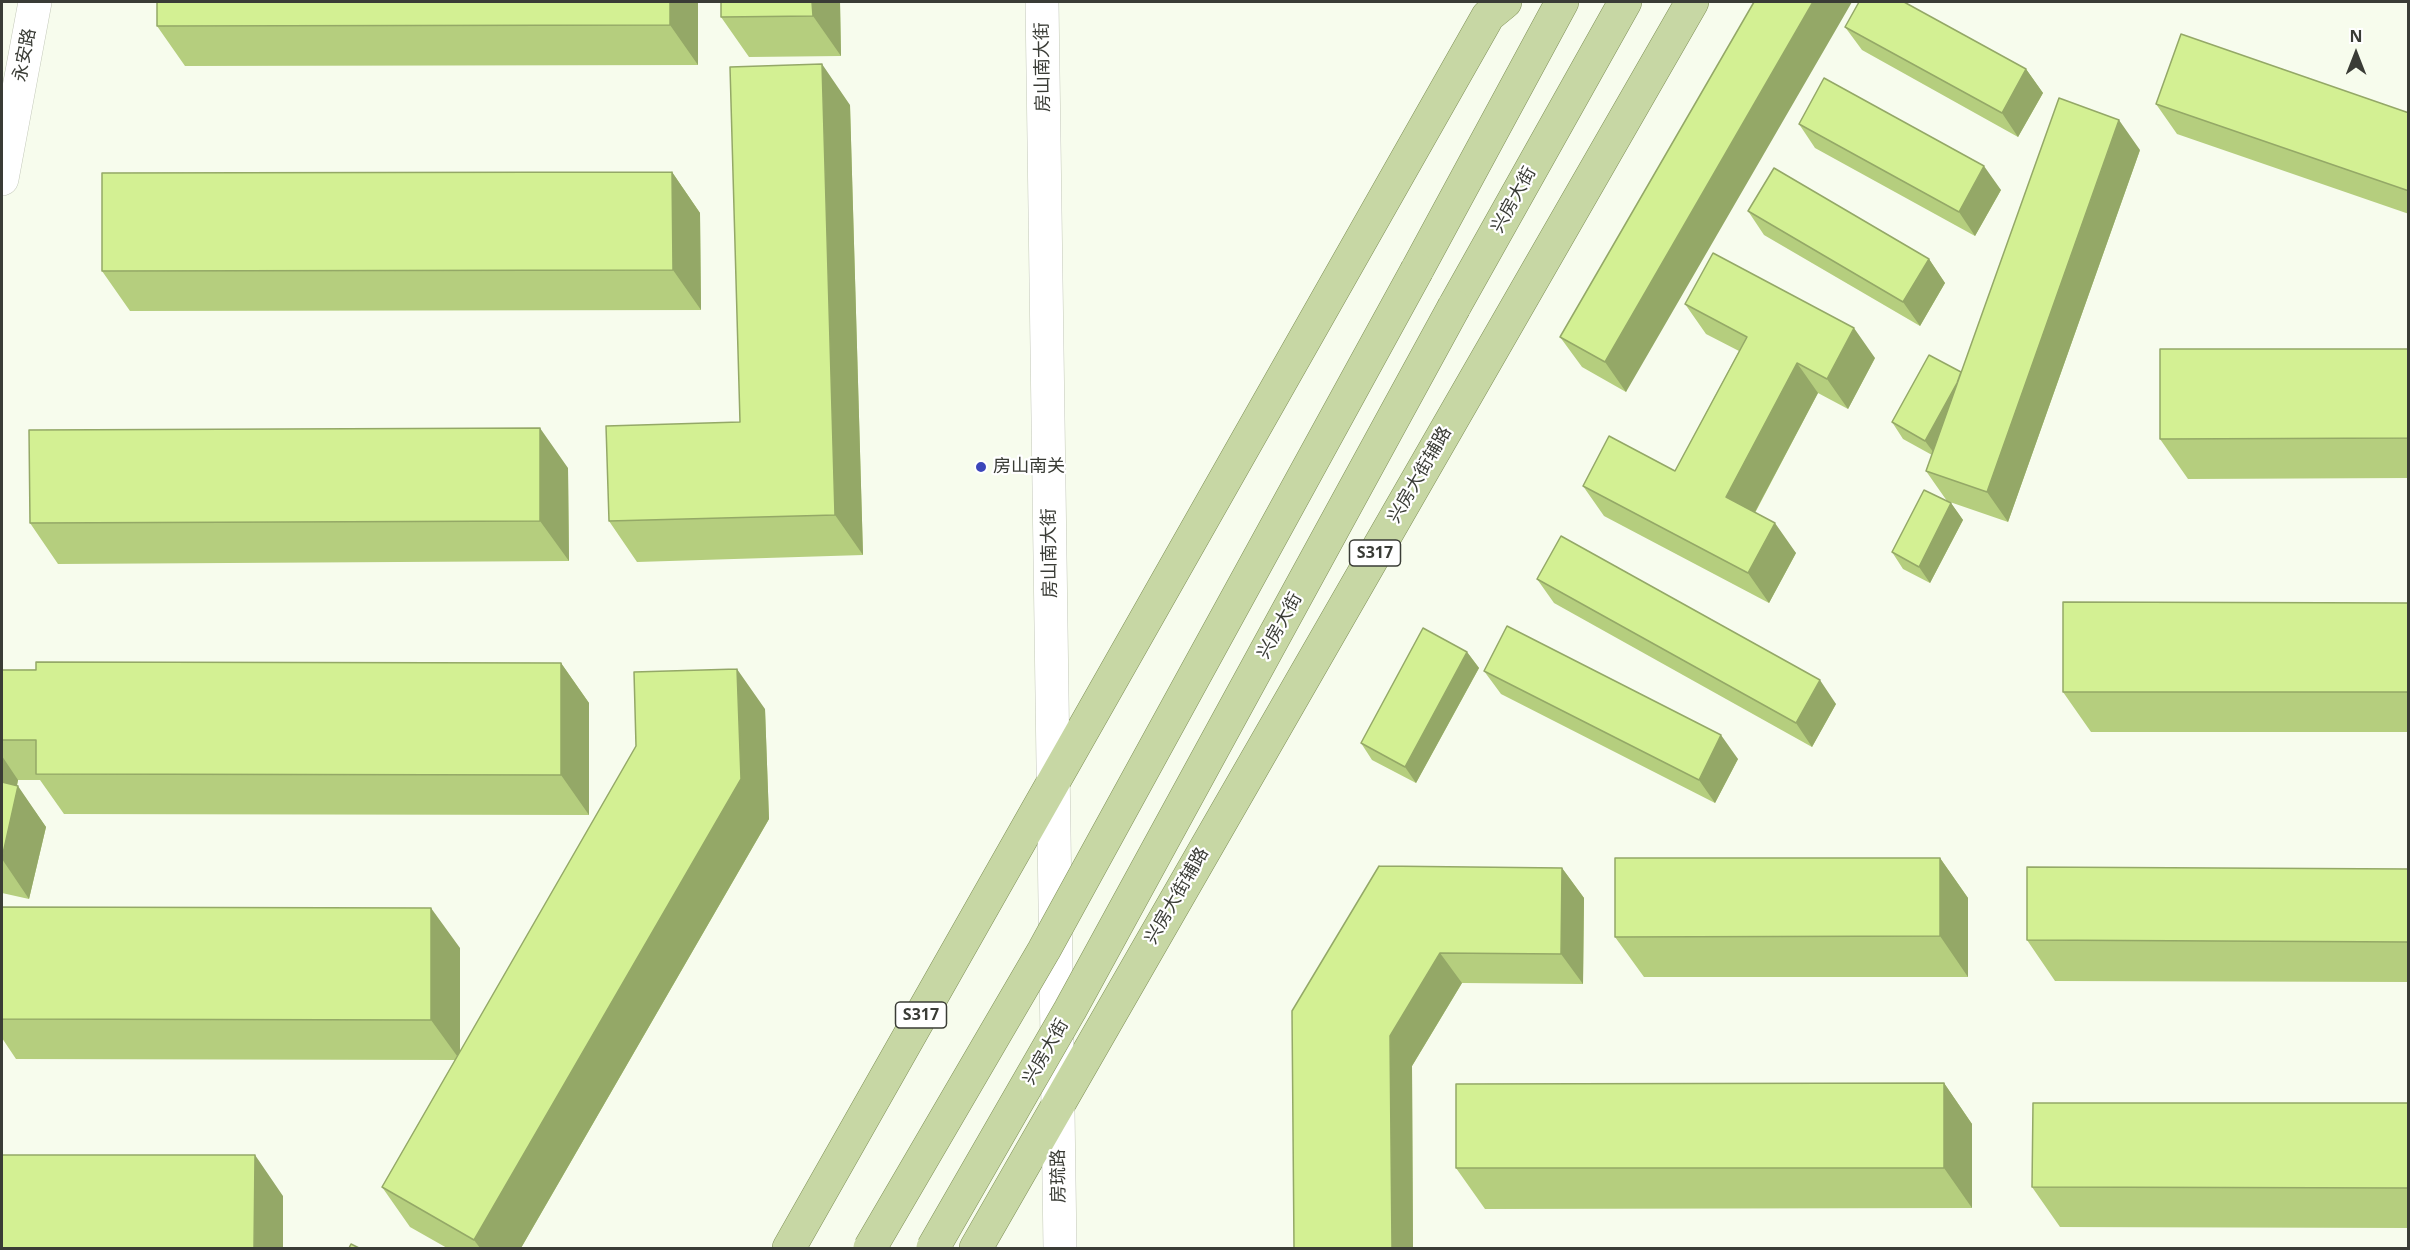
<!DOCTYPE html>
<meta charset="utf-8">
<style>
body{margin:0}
#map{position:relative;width:2410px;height:1250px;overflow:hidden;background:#f7fced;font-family:"Open Sans",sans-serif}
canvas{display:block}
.frame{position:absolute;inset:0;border:3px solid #3a3c36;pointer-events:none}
.north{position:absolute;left:2326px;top:24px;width:60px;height:60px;-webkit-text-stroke:4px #fff;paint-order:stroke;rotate:0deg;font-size:16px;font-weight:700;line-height:24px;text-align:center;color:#3a3c36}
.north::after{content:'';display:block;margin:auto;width:21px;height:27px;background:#3a3c36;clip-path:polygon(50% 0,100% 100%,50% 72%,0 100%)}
</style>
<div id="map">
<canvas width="2410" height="1250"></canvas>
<div class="frame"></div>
<div class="north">N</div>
</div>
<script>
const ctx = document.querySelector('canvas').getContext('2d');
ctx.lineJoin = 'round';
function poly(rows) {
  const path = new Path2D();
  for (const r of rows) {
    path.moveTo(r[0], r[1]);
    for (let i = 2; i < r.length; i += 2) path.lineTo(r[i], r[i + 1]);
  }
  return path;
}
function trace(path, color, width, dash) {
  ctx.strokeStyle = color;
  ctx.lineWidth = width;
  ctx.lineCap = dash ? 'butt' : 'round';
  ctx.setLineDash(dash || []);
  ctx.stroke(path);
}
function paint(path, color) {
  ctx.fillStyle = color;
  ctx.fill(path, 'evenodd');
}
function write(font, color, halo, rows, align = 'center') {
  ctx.font = font + ' "Open Sans","Noto Sans SC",sans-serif';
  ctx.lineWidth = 4.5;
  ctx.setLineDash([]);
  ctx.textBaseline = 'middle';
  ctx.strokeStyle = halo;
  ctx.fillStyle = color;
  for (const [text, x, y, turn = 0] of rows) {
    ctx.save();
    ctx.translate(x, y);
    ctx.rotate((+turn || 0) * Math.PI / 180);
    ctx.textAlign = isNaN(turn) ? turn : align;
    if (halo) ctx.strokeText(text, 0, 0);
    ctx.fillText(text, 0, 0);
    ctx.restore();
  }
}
const minor = poly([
 [2,179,35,2]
]);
const secondary = poly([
 [1042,2,1060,1248]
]);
const primary = poly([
 [1417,270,1562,2],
 [1454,307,1625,2],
 [789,1248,1488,16,1505,2],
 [976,1248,1692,2]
]);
trace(minor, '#c3c8b9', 34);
trace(secondary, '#c3c8b9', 34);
trace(primary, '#7e8f56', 34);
trace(minor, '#fff', 33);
trace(secondary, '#fff', 33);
trace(primary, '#c7d7a4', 33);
const primaryBridge = poly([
 [870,1248,1044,950,1417,270],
 [933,1248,1070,1010,1454,307]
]);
trace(primaryBridge, '#7e8f56', 34, []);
trace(primaryBridge, '#c7d7a4', 33);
paint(poly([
 [698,2,698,65,185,66,157,26],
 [840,2,841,56,749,57,721,17],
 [1754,2,1626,392,1582,367,1560,337],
 [1845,27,2026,69,2043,93,2018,137,1862,50],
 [2156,104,2409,113,2409,214,2177,134],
 [850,105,863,555,637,562,609,521,740,422],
 [1799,124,2001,190,1975,236,1815,148],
 [2140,150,2008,522,1947,501,1926,471,1932,455,1903,439,1892,422,1961,372],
 [672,172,700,213,701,310,130,311,102,271],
 [1748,211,1929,259,1945,283,1920,326,1764,235],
 [1685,304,1875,358,1848,409,1818,393,1755,513,1796,553,1769,603,1604,516,1583,486,1675,471,1739,351,1706,334],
 [2409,349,2409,478,2188,479,2160,439],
 [568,468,569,561,58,564,30,523],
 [1951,503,1963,520,1930,583,1903,569,1892,552],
 [1537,579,1836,704,1812,747,1554,603],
 [2409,603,2409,732,2091,732,2063,692],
 [1467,652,1479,668,1416,783,1372,760,1361,743],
 [561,663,589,703,589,815,64,814,40,780,18,780,17,786,46,827,29,899,2,893,2,670],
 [1484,671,1738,759,1715,803,1501,694],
 [765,709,769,819,521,1248,447,1248,410,1227,382,1187,455,1060,16,1059,2,1038,2,907,460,948,460,1052],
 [1940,858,1968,898,1968,977,1644,977,1615,937],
 [1379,866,1562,868,1584,898,1583,984,1462,983,1412,1066,1413,1248,1294,1248],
 [2409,869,2409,982,2055,981,2027,940],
 [1944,1083,1972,1124,1972,1208,1485,1209,1456,1168],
 [2409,1103,2409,1228,2060,1227,2032,1187]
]), '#b5ce7e');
paint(poly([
 [670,2,698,2,698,65,670,25],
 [812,2,840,2,841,56,813,16],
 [1813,2,1852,2,1626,392,1605,362],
 [822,64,850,105,863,555,835,515],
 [2026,69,2043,93,2018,137,2002,113],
 [2119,120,2140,150,2008,522,1987,492],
 [1984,166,2001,190,1975,236,1959,212],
 [672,172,700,213,701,310,673,270],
 [1929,259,1945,283,1920,326,1903,302],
 [1854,328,1875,358,1848,409,1827,379],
 [1797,363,1818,393,1747,527,1726,497],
 [1963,373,1937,457,1925,441],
 [540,428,568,468,569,561,540,521],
 [1951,503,1963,520,1930,583,1919,567],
 [1775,523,1796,553,1769,603,1748,573],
 [1467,652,1479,668,1416,783,1405,767],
 [561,663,589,703,589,815,561,775],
 [737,669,765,709,769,819,521,1248,480,1248,474,1240],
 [1820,680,1836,704,1812,747,1796,723],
 [1721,735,1738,759,1715,803,1699,780],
 [2,756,18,780,10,818,2,806],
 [18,786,46,827,29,899,2,859],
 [1940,858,1968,898,1968,977,1940,936],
 [1562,868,1584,898,1583,984,1561,954],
 [431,908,460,948,460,1060,431,1020],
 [1440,953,1462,983,1412,1066,1413,1248,1392,1248,1390,1036],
 [1944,1083,1972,1124,1972,1208,1944,1168],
 [255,1155,283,1196,283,1248,254,1248]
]), '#94a867');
const building = poly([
 [157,2,670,2,670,25,157,26,157,2],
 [721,2,812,2,813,16,721,17,721,2],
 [1754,2,1813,2,1605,362,1560,337,1754,2],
 [1859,2,1904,2,2026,69,2002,113,1845,27,1859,2],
 [2181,34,2409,113,2409,191,2156,104,2181,34],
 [822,64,835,515,609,521,606,426,740,422,730,67,822,64],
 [1824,78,1984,166,1959,212,1799,124,1824,78],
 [2059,98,2119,120,1987,492,1926,471,2059,98],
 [1774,168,1929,259,1903,302,1748,211,1774,168],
 [672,172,673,270,102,271,102,173,672,172],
 [1713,253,1854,328,1827,379,1797,363,1726,497,1775,523,1748,573,1583,486,1609,436,1675,471,1747,337,1685,304,1713,253],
 [2160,349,2409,349,2409,438,2160,439,2160,349],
 [1929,355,1961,372,1957,383,1925,441,1892,422,1929,355],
 [540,428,540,521,30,523,29,430,540,428],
 [1924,490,1951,503,1919,567,1892,552,1924,490],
 [1561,536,1820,680,1796,723,1537,579,1561,536],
 [2063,602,2409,603,2409,692,2063,692,2063,602],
 [1507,626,1721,735,1699,780,1484,671,1507,626],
 [1423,628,1467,652,1405,767,1361,743,1423,628],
 [36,662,561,663,561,775,36,774,36,740,2,740,2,670,36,670,36,662],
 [737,669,741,779,474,1240,382,1187,636,746,634,672,737,669],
 [2,782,18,786,2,858,2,782],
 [1615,858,1940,858,1940,936,1615,937,1615,858],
 [1379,866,1562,868,1561,954,1440,953,1390,1036,1392,1248,1294,1248,1292,1011,1379,866],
 [2027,867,2409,869,2409,942,2027,940,2027,867],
 [2,907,431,908,431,1020,2,1019,2,907],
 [1944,1083,1944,1168,1456,1168,1456,1084,1944,1083],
 [2033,1103,2409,1103,2409,1188,2032,1187,2033,1103],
 [2,1155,255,1155,254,1248,2,1248,2,1155],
 [351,1244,359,1248,349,1248,351,1244]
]);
paint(building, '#d3f093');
trace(building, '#94a867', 1.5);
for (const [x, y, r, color] of [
 [981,467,6,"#3c46ba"]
]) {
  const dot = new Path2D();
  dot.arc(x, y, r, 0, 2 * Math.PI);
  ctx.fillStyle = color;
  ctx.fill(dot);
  trace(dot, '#fff', 2);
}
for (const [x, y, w] of [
 [1375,553,51],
 [921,1015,51]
]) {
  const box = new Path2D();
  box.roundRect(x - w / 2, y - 13, w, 26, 4.5);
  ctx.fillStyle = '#fff';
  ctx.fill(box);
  trace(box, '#3a3c36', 1.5);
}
write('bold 16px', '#3a3c36', null, [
 ["S317",1375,553],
 ["S317",921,1015]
]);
write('18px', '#3a3c36', '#fff', [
 ["永安路",25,55,-79],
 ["房山南大街",1043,67,-91],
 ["兴房大街",1514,200,-61],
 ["兴房大街辅路",1420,475,-60],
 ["房山南大街",1050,553,-91],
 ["兴房大街",1280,626,-61],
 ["兴房大街辅路",1177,896,-60],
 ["兴房大街",1046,1052,-60],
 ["房琉路",1059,1176,-91]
]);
write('18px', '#3a3c36', '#fff', [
 ["房山南关",993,467]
], 'left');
</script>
